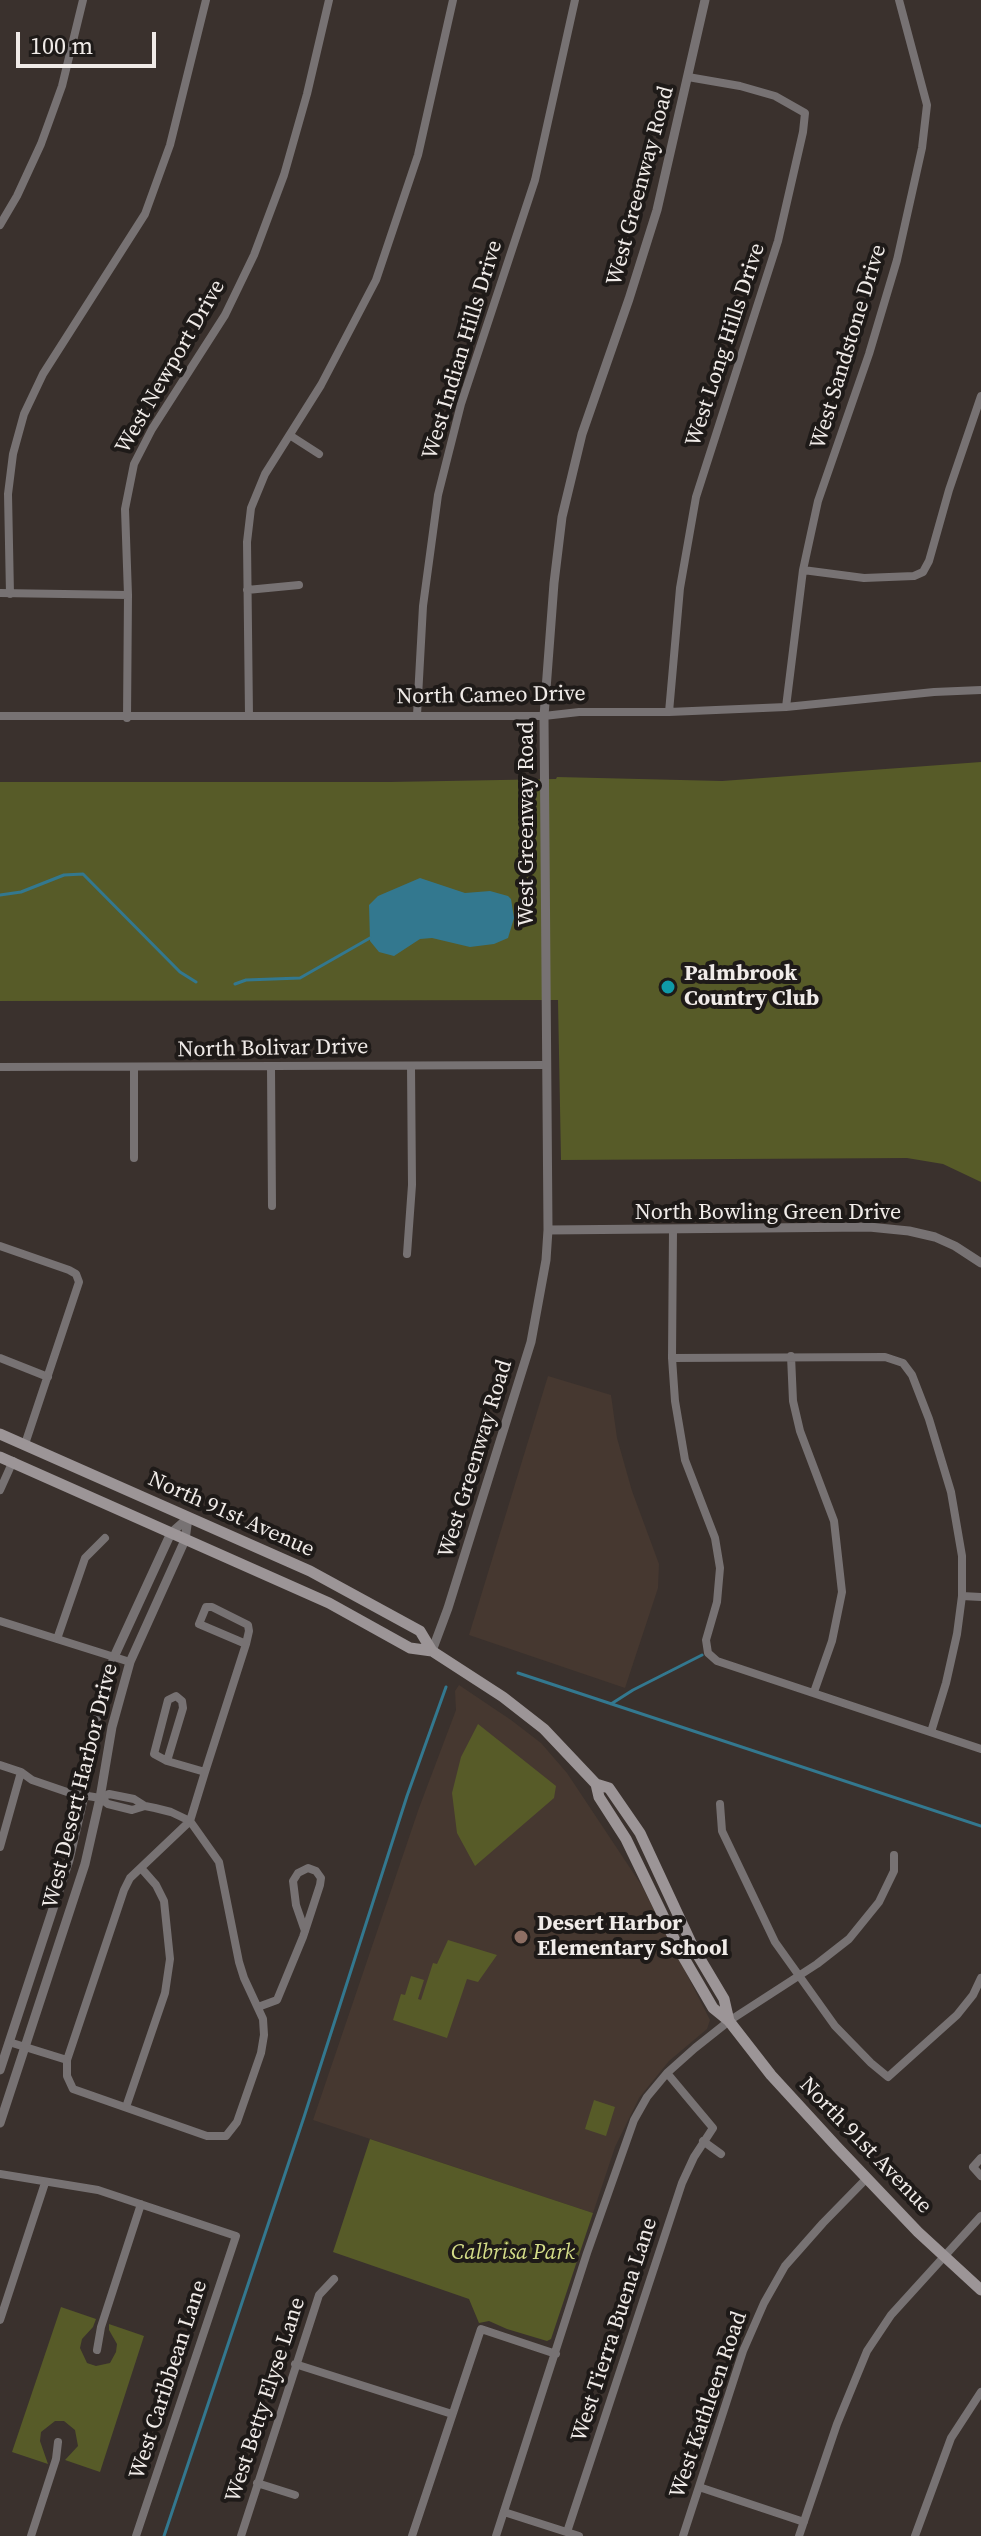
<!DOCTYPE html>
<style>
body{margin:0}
#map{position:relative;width:981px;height:2536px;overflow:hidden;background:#3a312d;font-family:"Source Serif 4",serif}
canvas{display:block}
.scale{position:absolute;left:16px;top:32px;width:140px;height:36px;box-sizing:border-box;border:4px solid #f0ebe8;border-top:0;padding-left:10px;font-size:24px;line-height:28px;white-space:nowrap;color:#f0ebe8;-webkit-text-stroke:6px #1e1a18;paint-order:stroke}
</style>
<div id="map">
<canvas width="981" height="2536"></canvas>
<div class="scale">100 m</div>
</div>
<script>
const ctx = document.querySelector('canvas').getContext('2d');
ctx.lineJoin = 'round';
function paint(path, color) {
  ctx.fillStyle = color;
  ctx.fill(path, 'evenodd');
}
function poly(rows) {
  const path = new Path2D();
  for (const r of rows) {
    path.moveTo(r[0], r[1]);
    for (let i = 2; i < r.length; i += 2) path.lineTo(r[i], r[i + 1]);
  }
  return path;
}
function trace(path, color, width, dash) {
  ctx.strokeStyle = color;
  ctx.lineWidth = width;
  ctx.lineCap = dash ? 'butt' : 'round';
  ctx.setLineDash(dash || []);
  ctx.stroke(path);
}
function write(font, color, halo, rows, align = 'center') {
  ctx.font = font + ' "Source Serif 4",serif';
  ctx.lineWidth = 8;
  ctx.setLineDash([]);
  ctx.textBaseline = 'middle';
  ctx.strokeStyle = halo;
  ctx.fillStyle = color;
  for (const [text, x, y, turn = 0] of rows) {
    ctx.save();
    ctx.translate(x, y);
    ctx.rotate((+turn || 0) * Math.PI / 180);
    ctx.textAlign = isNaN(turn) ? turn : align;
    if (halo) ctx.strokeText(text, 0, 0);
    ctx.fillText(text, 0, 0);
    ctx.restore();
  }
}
paint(poly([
 [548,1376,611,1395,617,1438,632,1491,659,1564,658,1588,625,1688,469,1635],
 [459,1685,511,1720,541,1743,567,1773,642,1886,710,2020,707,2029,669,2061,639,2098,615,2147,593,2213,313,2120,419,1808,456,1710,455,1691]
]), '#463830');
paint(poly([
 [981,762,981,1182,943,1164,907,1158,561,1160,558,1000,0,1001,0,782,390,782,556,779,557,777,722,781],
 [478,1724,556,1786,554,1798,475,1866,457,1833,452,1793,461,1757],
 [448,1940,497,1955,478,1982,467,1979,447,2038,393,2020,401,1994,405,1995,411,1976,424,1980,418,1999,421,2000,433,1963,437,1964],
 [594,2100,615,2107,606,2136,585,2129],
 [370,2139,593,2213,551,2339,547,2341,507,2329,489,2321,479,2323,469,2299,333,2252],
 [61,2307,96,2319,93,2327,82,2339,80,2348,87,2363,96,2366,110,2363,116,2352,117,2344,109,2330,109,2324,144,2336,100,2472,65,2460,78,2446,75,2430,64,2421,55,2421,41,2432,40,2441,48,2464,12,2452]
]), '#575b28');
paint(poly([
 [420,878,465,893,490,891,508,896,511,899,514,918,508,938,494,944,470,947,432,938,420,939,394,956,379,952,370,941,369,905,378,896]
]), '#33788f');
trace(poly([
 [0,895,21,892,64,875,83,874,180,972,196,982],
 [235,984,246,980,300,978,370,938],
 [518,1673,981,1826],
 [611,1704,633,1690,702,1655],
 [164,2536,304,2117,407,1796,446,1687]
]), '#33788f', 3);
trace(poly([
 [0,225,17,196,41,144,62,86,83,0],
 [291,436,319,454],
 [803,570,864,578,914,576,923,572,929,561,949,490,981,396],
 [247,590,299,585],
 [0,593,128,595],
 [10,594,8,494,13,454,24,414,43,374,145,214,170,145,206,0],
 [786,707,803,570,818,501,869,354,897,260,922,148,927,105,899,0],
 [669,712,680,588,696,497,778,241,803,132,805,113,775,96,740,86,688,77],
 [417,715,423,606,438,495,461,404,535,180,575,0],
 [0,716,544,716,579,712,669,712,786,707,934,692,981,690],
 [249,716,247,542,251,508,265,474,321,385,376,280,418,155,453,0],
 [127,718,128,595,125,509,134,464,152,429,225,315,254,255,284,175,307,94,329,0],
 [0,1067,547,1065],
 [271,1067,272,1206],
 [134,1068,134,1158],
 [673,1230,672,1358,675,1401,685,1460,715,1538,720,1568,717,1602,706,1640,708,1653,717,1661,981,1749],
 [0,1246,69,1270,76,1274,79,1282,25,1444],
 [407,1254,412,1185,411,1066],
 [791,1356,793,1401,800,1431,834,1521,842,1592,832,1641,814,1692],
 [0,1358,48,1377],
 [672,1358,885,1357,903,1363,912,1375,929,1419,951,1492,962,1556,962,1596,957,1634,946,1683,931,1732],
 [0,1490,13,1461],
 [962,1596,981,1597],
 [0,1621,130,1662],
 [57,1639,85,1558,105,1538],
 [167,1761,183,1708,182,1701,176,1696,168,1700,154,1754,167,1761,205,1772],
 [0,1765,21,1772,32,1780,70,1793,100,1798,109,1794,134,1799,145,1806],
 [100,1798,108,1804,132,1810,145,1806,155,1808,171,1812,190,1821,219,1862,239,1962,244,1978,263,2019,264,2035,261,2053,237,2122,226,2136,207,2136,73,2089,67,2076,67,2060,124,1890,130,1878,190,1821,205,1772,246,1644,249,1631,248,1625,212,1607,206,1607,199,1624,246,1644],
 [720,1804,722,1831,775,1942,835,2026,871,2063,888,2077,957,2015,973,1995,981,1978],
 [0,1847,21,1772],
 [258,2007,277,2000,303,1937,320,1885,321,1878,316,1871,308,1868,298,1873,293,1881,296,1905,305,1931],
 [9,2042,67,2060],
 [126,2107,165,1993,170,1959,164,1901,156,1885,141,1868],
 [703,2141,721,2154],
 [981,2158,973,2167,981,2176],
 [0,2174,98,2190,236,2236,136,2536],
 [0,2320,45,2183],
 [97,2350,101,2327,141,2204],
 [295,2364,452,2414],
 [257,2483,295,2495],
 [699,2487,804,2522],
 [504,2512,579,2536],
 [567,2532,682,2183,694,2157,713,2128,667,2073],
 [31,2536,56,2459,58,2442],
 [241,2536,319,2295,334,2279],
 [412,2536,481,2329,556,2354],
 [496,2536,587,2253,634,2120,647,2097,667,2073,695,2048,729,2021,817,1964,849,1939,879,1902,894,1871,894,1855],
 [683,2536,743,2351,764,2303,785,2266,823,2223,867,2178],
 [799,2536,837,2424,867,2351,891,2315,981,2216],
 [915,2536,951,2438,981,2392]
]), '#777273', 8);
trace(poly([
 [548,1230,869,1227,909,1231,935,1237,955,1246,981,1263],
 [432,1651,448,1608,531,1342,546,1260,548,1230,544,716,554,583,562,517,582,434,629,299,657,210,705,0],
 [0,2070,69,1860,84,1796,95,1724,114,1657,171,1533,188,1518],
 [0,2123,85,1864,100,1798,112,1727,130,1662,185,1540,188,1518]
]), '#777273', 9);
trace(poly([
 [0,1434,310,1571,420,1631,432,1651],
 [0,1457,329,1603,410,1648,432,1651,503,1697,544,1729,596,1784,599,1797,626,1839,681,1953,713,2008,729,2021,771,2075,837,2147,918,2232,981,2290],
 [596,1784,609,1788,640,1833,693,1947,724,1999,729,2021]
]), '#9c9597', 11);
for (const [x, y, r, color] of [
 [668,987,8,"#0f9aa8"],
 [521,1937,8,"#8d6e63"]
]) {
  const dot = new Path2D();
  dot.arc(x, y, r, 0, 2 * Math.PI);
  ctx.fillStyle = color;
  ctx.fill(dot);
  trace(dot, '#1e1a18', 3);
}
write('22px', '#f0ebe8', '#1e1a18', [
 ["West Greenway Road",641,186,-75],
 ["West Long Hills Drive",726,345,-72],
 ["West Sandstone Drive",849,347,-73],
 ["West Indian Hills Drive",463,350,-73],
 ["West Newport Drive",171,367,-60],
 ["North Cameo Drive",491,696,-1],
 ["West Greenway Road",527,824,-90],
 ["North Bolivar Drive",273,1049,-1],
 ["North Bowling Green Drive",768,1213],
 ["West Greenway Road",476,1459,-73],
 ["North 91st Avenue",231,1515,24],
 ["West Desert Harbor Drive",81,1786,-76],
 ["North 91st Avenue",865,2146,46],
 ["West Tierra Buena Lane",615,2330,-72],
 ["West Caribbean Lane",169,2380,-72],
 ["West Betty Elyse Lane",266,2400,-72],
 ["West Kathleen Road",709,2405,-71]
]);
write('bold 22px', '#f0ebe8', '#1e1a18', [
 ["Palmbrook",684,974],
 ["Country Club",684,999],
 ["Desert Harbor",537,1924],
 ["Elementary School",537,1949]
], 'left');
write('italic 22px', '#d4dc88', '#1e1a18', [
 ["Calbrisa Park",513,2253]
]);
</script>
